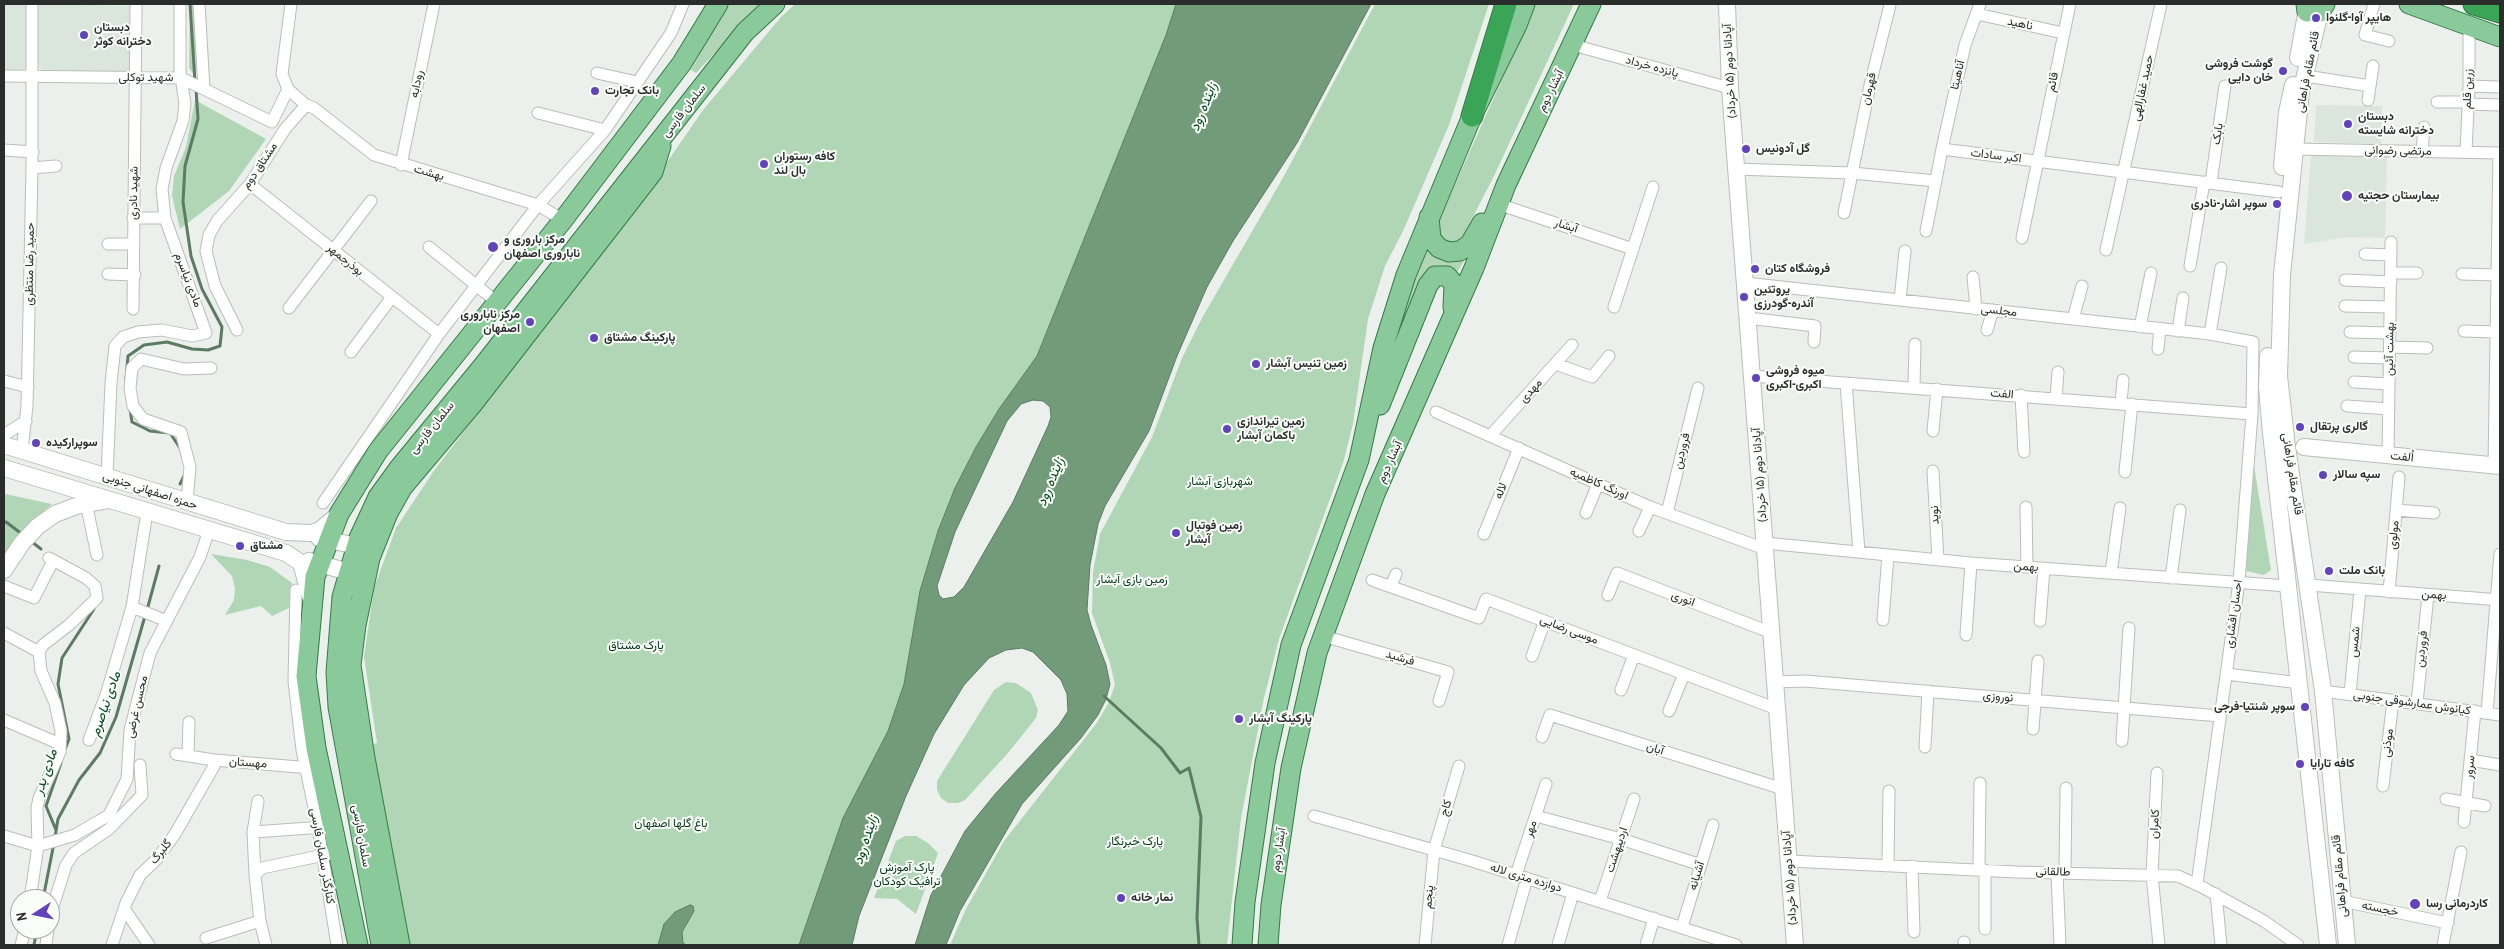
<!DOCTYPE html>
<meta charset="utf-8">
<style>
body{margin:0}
#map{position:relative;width:2504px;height:949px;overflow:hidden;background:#ebf0ec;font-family:"Archivo Narrow",sans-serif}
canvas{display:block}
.frame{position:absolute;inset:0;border:5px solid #2b2d2c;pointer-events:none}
.north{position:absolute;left:10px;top:889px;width:50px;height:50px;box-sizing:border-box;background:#f9fdf9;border:1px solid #a7aaa7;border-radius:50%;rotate:259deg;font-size:14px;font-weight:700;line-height:20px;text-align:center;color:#2b2d2c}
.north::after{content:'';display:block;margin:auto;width:18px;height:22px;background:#6243bb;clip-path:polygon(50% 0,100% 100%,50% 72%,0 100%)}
</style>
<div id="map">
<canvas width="2504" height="949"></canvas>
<div class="frame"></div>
<div class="north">N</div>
</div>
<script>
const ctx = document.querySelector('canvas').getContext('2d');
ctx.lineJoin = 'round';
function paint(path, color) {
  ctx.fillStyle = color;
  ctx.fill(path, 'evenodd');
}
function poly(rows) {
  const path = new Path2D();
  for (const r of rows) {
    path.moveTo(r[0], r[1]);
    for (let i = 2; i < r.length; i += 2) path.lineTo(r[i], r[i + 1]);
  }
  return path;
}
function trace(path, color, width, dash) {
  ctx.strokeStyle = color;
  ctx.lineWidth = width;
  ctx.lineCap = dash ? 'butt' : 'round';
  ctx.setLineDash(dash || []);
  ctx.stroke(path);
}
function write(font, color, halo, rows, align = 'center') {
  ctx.font = font + ' "Archivo Narrow",Vazirmatn,sans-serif';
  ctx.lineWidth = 4;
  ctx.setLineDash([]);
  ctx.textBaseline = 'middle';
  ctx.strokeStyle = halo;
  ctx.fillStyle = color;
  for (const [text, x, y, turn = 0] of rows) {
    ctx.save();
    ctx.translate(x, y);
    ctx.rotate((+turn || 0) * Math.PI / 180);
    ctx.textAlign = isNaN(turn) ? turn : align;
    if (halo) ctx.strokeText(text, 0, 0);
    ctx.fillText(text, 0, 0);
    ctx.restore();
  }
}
paint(poly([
 [4,4,27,4,27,68,24,70,4,70],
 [37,4,131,6,131,68,126,72,42,70,37,64],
 [2316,105,2382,106,2381,144,2314,142],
 [2387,155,2385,238,2348,237,2304,244,2311,156]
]), '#dae5db');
paint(poly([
 [190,4,194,4,196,77,189,68],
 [728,4,761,4,696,73,691,70],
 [795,4,1176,4,1166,35,1037,356,999,409,976,447,955,488,938,531,920,591,904,684,888,731,843,818,799,945,408,945,371,745,377,743,364,657,374,588,396,528,433,472,641,200,703,110,781,17],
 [1375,4,1489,4,1449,125,1404,229,1385,266,1368,319,1353,424,1343,463,1279,639,1264,698,1241,818,1227,945,950,945,966,909,1004,841,1096,724,1108,704,1115,685,1110,663,1092,613,1093,572,1100,534,1152,437,1182,358,1202,318,1284,176],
 [1533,4,1574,4,1494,176,1461,240,1455,244,1439,239,1438,223,1524,30],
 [195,100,266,139,229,191,180,229,172,196,174,176,186,147],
 [1425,240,1468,254,1455,276,1440,267,1384,385,1393,330],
 [2254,466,2271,570,2264,575,2246,571],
 [5,494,52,504,15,538,4,555],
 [211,554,247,560,270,567,292,583,289,608,272,616,261,606,225,615,234,600,235,588,232,576],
 [1006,682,1016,683,1031,693,1038,710,1036,718,1008,753,965,800,958,803,948,803,941,798,937,790,937,781,994,690],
 [905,836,916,836,928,843,938,853,916,914,897,899,874,898,896,841]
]), '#b0d6b5');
const water = poly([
 [1176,4,1371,4,1297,143,1233,241,1207,287,1177,356,1149,431,1105,506,1098,524,1090,565,1087,610,1091,625,1106,665,1110,684,1106,699,1098,715,1081,738,1022,804,960,911,946,945,915,945,931,895,965,831,996,793,1059,725,1068,711,1067,694,1061,680,1033,652,1022,648,1006,650,989,658,964,685,934,734,906,796,859,916,852,945,799,945,843,818,888,731,904,684,920,591,938,531,955,488,976,447,999,409,1037,356,1166,35,1176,4],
 [1033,400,1043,401,1050,407,1051,417,1048,426,1013,502,964,587,954,597,943,599,939,595,937,586,955,532,1007,421,1021,404,1033,400],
 [690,905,693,906,694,911,682,932,683,943,686,945,658,945,664,924,675,912,690,905]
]);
paint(water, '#729c79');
trace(water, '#5d7b62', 1);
trace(poly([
 [190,4,195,82],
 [126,379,128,356,144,345,167,342,192,349,208,350,220,346,222,327,202,289,191,256,183,202,185,166,198,119,196,89],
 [130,409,132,422,150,431,170,433,180,448],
 [180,484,184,476],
 [6,522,22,534],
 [32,542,41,549],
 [147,610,159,566],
 [1104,696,1161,748,1180,773,1189,768,1201,817,1197,918,1199,945],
 [64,752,69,739,58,684,62,658,94,609],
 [56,830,46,806,61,763],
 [55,837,58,819,79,780,100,753,116,717,145,616],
 [43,899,54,843],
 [34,945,37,929]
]), '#5d7b62', 3);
const street = poly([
 [199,4,204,89],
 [2374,4,2365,35,2389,41],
 [1977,14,2063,33],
 [1573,45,1730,88],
 [597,73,637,82],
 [4,76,181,78,272,122,288,89],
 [2306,76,2370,86],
 [2469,86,2498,87],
 [2368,100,2373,66],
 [2437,102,2468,102],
 [2468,104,2500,105],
 [306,105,314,108,374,155,538,205,563,220],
 [538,113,605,130],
 [1942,149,1965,45,1980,4],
 [2295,149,2500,153],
 [4,150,33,152],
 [2422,151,2424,127],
 [2466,152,2469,86,2469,26],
 [401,165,434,4],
 [32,168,56,166],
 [1736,169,1852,173,1936,181],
 [2211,182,2225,86],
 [250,184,439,334],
 [1498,204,1633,249],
 [1844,213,1870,85,1890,5],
 [133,218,165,218],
 [1926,231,1942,149,2279,192],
 [2022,238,2070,4],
 [108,244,134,244],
 [429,247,498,303],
 [2106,250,2161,4],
 [2365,254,2391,255],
 [2190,266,2204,182],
 [2391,273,2417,273],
 [108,274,135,275],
 [2462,274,2497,275],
 [1973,277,1976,309],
 [2345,280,2391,282],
 [1745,283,2210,334,2253,342,2252,414,2239,582,2197,884],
 [1900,300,1905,251],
 [2345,306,2390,307],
 [1614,307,1653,187],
 [289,308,371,201],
 [133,309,136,4],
 [1748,318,1815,326,1814,342],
 [2073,319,2082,286],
 [2140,327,2151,273],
 [237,330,215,286,206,251,209,235,217,221,250,184,285,129,306,105,288,89,282,74,291,4],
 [1987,330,1993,310],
 [2178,331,2183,298],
 [2464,331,2496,332],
 [2350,332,2390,333],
 [2210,334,2221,268],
 [2390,347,2427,348],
 [2158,349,2160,329],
 [351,352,392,297],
 [2354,357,2389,358],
 [1556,364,1592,377,1609,356],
 [1752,376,2252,414],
 [4,381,28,387],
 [2354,382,2389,384],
 [1846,383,1859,552],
 [1914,387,1915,344],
 [2021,395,2024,452],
 [2056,398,2058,372],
 [2121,403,2123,380],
 [2347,406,2389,409],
 [1436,412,1650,507,1765,549],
 [1933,431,1937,389],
 [4,435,26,421],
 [1490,436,1572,345],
 [22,451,27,406,32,168,32,4],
 [2388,456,2391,242],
 [2494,465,2499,153],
 [1933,471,1938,560],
 [2125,472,2132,404],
 [107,477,111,383,115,346,123,337,138,332,162,330,192,336,206,333,165,218,162,189,166,168,183,121,185,104,180,70,180,4],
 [187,502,190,467,181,432,143,419,133,406,130,388,132,368,141,359,184,369,211,368],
 [86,503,97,555],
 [323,503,439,334,538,205,605,130,671,33,683,4],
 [2026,507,2027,567],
 [2396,510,2434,513],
 [1586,513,1598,484],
 [1667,513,1698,388],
 [1639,531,1650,507],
 [1484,534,1519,448],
 [1765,543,1971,563,2288,586],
 [2111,573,2120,508],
 [2171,578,2180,510],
 [1372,580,1479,618,1486,599,1777,709],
 [2309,585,2500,600],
 [4,586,34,598,53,561],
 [1391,586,1396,574],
 [296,590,294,681,302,750,318,827,337,945],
 [2389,592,2399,477],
 [1608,595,1617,573,1772,633],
 [132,607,167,621],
 [1883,620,1888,555],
 [2040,621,2044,568],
 [4,633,39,652],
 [1966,635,1971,563],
 [1323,636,1448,672,1439,701],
 [1532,656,1545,621],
 [2226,674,2300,683],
 [1775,682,1805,681,2220,716],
 [1621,690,1634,655],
 [2323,691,2500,715],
 [2350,694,2360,590],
 [2417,703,2428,595],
 [1669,711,1684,674],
 [2487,713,2500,554],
 [4,720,60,744],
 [2033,729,2038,661],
 [1542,737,1550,715,1783,789],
 [89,740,106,695,132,607,147,512],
 [2122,741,2129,628],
 [1925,747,1928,691],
 [176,754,214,760,311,768],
 [188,756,189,722],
 [2470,760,2500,765],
 [2157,773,2152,875,2159,945],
 [2383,786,2393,700],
 [2446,799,2485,806],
 [258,801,253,832,255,875,260,921,266,945],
 [1314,816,1469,860,1736,945],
 [1536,816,1621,839,1701,865],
 [2464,822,2475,711],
 [253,832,324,827],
 [4,836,38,846,75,835,109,815,127,779,130,730,150,653,200,557,209,530],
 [1789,861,2017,872,2178,876,2200,886,2264,921,2298,945],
 [1888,865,1889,791],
 [1912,866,1914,932],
 [1979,869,1980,783],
 [1985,870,1985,929],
 [2057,873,2060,945],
 [2065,873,2066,788],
 [255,875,262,868,329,854],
 [1516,875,1546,784],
 [2216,894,2221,945],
 [30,899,38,846,37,808,39,798,60,752,61,731,55,703,41,671,39,652,43,645,69,625,97,598,95,586,86,578,49,558],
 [1600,901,1634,799],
 [2342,901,2448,923],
 [125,910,149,945],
 [50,916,66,865,74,853,109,829,142,795,140,765],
 [1682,927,1713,825],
 [206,938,260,921],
 [1964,942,1964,945],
 [21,945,25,929],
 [46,945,48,929],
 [112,945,126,903,140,875,157,859,175,834,214,766,214,760],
 [1425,945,1434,850,1459,766],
 [1508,945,1527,878],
 [1558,945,1573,893],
 [1646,945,1654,918],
 [2443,945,2461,852]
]);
const secondary = poly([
 [1727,4,1730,88,1795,945],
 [2322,4,2301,92,2295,149,2282,275,2279,376,2287,447,2323,691,2347,945],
 [2298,58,2308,4],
 [2282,167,2287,112,2293,85],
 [2268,356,2267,387,2271,433,2328,945],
 [4,445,286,532,311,533,320,530,339,514],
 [2304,447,2500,466],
 [4,468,286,553,301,563,310,596],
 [319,538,357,546],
 [309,561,349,572],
 [4,570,22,543,38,526,55,514,76,506,109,500]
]);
const primary = poly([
 [2306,4,2307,12],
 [2409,4,2500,37],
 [2320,12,2325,4],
 [1429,217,1431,239,1439,248,1449,252,1460,251,1470,244,1482,223],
 [1380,405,1428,285,1435,276,1447,276,1454,284,1453,308],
 [358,945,316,748,306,676,315,577,339,514,378,451,563,220,682,63,718,4],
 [381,945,338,707,336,672,342,597,359,538,378,497,399,468,482,367,745,32,775,4],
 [400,945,365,758,351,665,356,625,370,558,388,513,402,488,472,405,653,172,661,146],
 [1242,945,1245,902,1265,763,1291,645,1359,460,1383,348,1406,275,1472,116,1517,25,1525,4],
 [1268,945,1271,905,1291,768,1317,653,1375,494,1474,268,1506,185,1591,4]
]);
const highway = poly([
 [2474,4,2500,12],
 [1472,116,1506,4]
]);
trace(street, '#babeba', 13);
trace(secondary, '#babeba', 18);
trace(primary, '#357b47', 21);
trace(highway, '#357b47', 23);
trace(street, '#fff', 11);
trace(secondary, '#fff', 16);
trace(primary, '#89c99a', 19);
trace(highway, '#3aa556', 21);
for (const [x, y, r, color] of [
 [2316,18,5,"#6243bb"],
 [84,35,5,"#6243bb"],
 [2283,71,5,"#6243bb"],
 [595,91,5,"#6243bb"],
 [2348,124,5,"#6243bb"],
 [1746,149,5,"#6243bb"],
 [764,164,5,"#6243bb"],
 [2347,196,6,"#6243bb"],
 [2277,204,5,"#6243bb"],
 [493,247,6,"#6243bb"],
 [1755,269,5,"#6243bb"],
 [1744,297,5,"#6243bb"],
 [530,322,5,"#6243bb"],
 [594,338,5,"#6243bb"],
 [1256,364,5,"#6243bb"],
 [1756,378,5,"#6243bb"],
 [2300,427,5,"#6243bb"],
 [1227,429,5,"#6243bb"],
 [36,443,5,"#6243bb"],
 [2323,475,5,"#6243bb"],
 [1176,533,5,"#6243bb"],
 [240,546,5,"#6243bb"],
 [2329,571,5,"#6243bb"],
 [2305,707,5,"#6243bb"],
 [1239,719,5,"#6243bb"],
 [2300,764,5,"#6243bb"],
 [1121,898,5,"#6243bb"],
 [2415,904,6,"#6243bb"]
]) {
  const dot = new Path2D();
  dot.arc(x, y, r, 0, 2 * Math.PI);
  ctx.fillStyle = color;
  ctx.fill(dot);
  trace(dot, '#f9fdf9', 2);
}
write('bold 12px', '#2b2d2c', '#f9fdf9', [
 ["هایپر آوا-گلنوا",2326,18],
 ["دبستان",94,28],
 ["دخترانه کوثر",94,42],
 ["گوشت فروشی",2273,64,"right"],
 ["خان دایی",2273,78,"right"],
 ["بانک تجارت",605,91],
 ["دبستان",2358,117],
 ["دخترانه شایسته",2358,131],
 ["گل آدونیس",1756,149],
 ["کافه رستوران",774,157],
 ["بال لند",774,171],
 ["بیمارستان حجتیه",2358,196],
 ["سوپر اشار-نادری",2267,204,"right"],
 ["مرکز باروری و",504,240],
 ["ناباروری اصفهان",504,254],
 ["فروشگاه کتان",1765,269],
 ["پروتئین",1754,290],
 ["آندره-گودرزی",1754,304],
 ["مرکز ناباروری",520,315,"right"],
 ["اصفهان",520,329,"right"],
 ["پارکینگ مشتاق",604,338],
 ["زمین تنیس آبشار",1266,364],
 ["میوه فروشی",1766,371],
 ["اکبری-اکبری",1766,385],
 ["زمین تیراندازی",1237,422],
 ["باکمان آبشار",1237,436],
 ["گالری پرتقال",2310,427],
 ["سوپرارکیده",46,443],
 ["سپه سالار",2333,475],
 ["زمین فوتبال",1186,526],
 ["آبشار",1186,540],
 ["مشتاق",250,546],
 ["بانک ملت",2339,571],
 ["سوپر شنتیا-فرجی",2295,707,"right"],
 ["پارکینگ آبشار",1249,719],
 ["کافه تارایا",2310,764],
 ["نمار خانه",1131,898],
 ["کاردرمانی رسا",2426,904]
], 'left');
write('12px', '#2b2d2c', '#f9fdf9', [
 ["ناهید",2020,24,12],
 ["پانزده خرداد",1652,67,15],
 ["آپادانا دوم (۱۵ خرداد)",1730,71,-93],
 ["قائم مقام فراهانی",2308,72,-79],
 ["آناهیتا",1958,75,-77],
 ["شهید توکلی",146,78],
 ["قائم",2053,82,-79],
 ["رودابه",417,84,-79],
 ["حمید غفارالهی",2143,88,-78],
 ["قهرمان",1869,89,-77],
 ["زرین قلم",2468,89,-89],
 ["آبشار دوم",1551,91,-64],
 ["سلمان فارسی",684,111,-52],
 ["بابک",2218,134,-81],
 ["مرتضی رضوانی",2398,151,1],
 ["اکبر سادات",1996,156,7],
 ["مشتاق دوم",260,166,-56],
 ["بهشت",429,173,16],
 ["شهید نادری",134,193,-89],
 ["آبشار",1566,226,18],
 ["بوذرجمهر",345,260,39],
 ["حمید رضا منتظری",30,264,-89],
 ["مادی نیاسرم",188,280,69],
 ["مجلسی",1999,311,6],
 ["بهشت آئین",2390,349,-89],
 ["مهدی",1531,391,-48],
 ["الفت",2002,394,5],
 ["سلمان فارسی",432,428,-51],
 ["فروردین",1682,451,-76],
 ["اُلفت",2402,457,6],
 ["آبشار دوم",1390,462,-66],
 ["قائم مقام فراهانی",2292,474,81],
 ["آپادانا دوم (۱۵ خرداد)",1760,475,-94],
 ["اورنگ کاظمیه",1599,484,24],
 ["حمزه اصفهانی جنوبی",150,491,18],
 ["لاله",1501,491,-68],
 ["نوید",1935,515,-93],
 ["مولوی",2394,535,-85],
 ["بهمن",2026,567,4],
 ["بهمن",2434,595,4],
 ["انوری",1683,599,21],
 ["احسان افشاری",2234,614,-82],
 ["موسی رضایی",1569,630,21],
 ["شمس",2355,642,-85],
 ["فروردین",2422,649,-84],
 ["فرشید",1400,658,16],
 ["نوروزی",1998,697,5],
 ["کیانوش عمارشوقی جنوبی",2412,703,8],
 ["محسن غرضی",137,707,-77],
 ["موذنی",2388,743,-83],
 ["آبان",1655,749,18],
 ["مهستان",248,763,4],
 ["سرور",2470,767,-84],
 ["کاج",1446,808,-73],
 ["کامران",2155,824,-87],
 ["مهر",1531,829,-72],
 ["سلمان فارسی",361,836,80],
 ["آبشار دوم",1279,850,-82],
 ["اردیبهشت",1617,850,-72],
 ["گلبرگ",161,852,-51],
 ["کنارگذر سلمان فارسی",322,856,80],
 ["طالقانی",2053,872,2],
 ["آشیانه",1697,876,-73],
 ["قائم مقام فراهانی",2340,876,-95],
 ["دوازده متری لاله",1526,878,17],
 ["آپادانا دوم (۱۵ خرداد)",1790,878,-94],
 ["پنجم",1429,897,-85],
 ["خجسته",2380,909,12]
]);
write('12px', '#033613', '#f9fdf9', [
 ["شهربازی آبشار",1220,482],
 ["زمین بازی آبشار",1132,580],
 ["پارک مشتاق",636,646],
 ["باغ گلها اصفهان",671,824],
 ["پارک خبرنگار",1135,842],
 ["پارک آموزش",907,868],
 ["ترافیک کودکان",907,882]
]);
write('italic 14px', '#044a1c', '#f9fdf9', [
 ["زاینده رود",1204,107,-68],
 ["زاینده رود",1051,482,-68],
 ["مادی نیاصرم",106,704,-71],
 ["مادی بدر",46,772,-71],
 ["زاینده رود",866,840,-72]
]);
</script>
